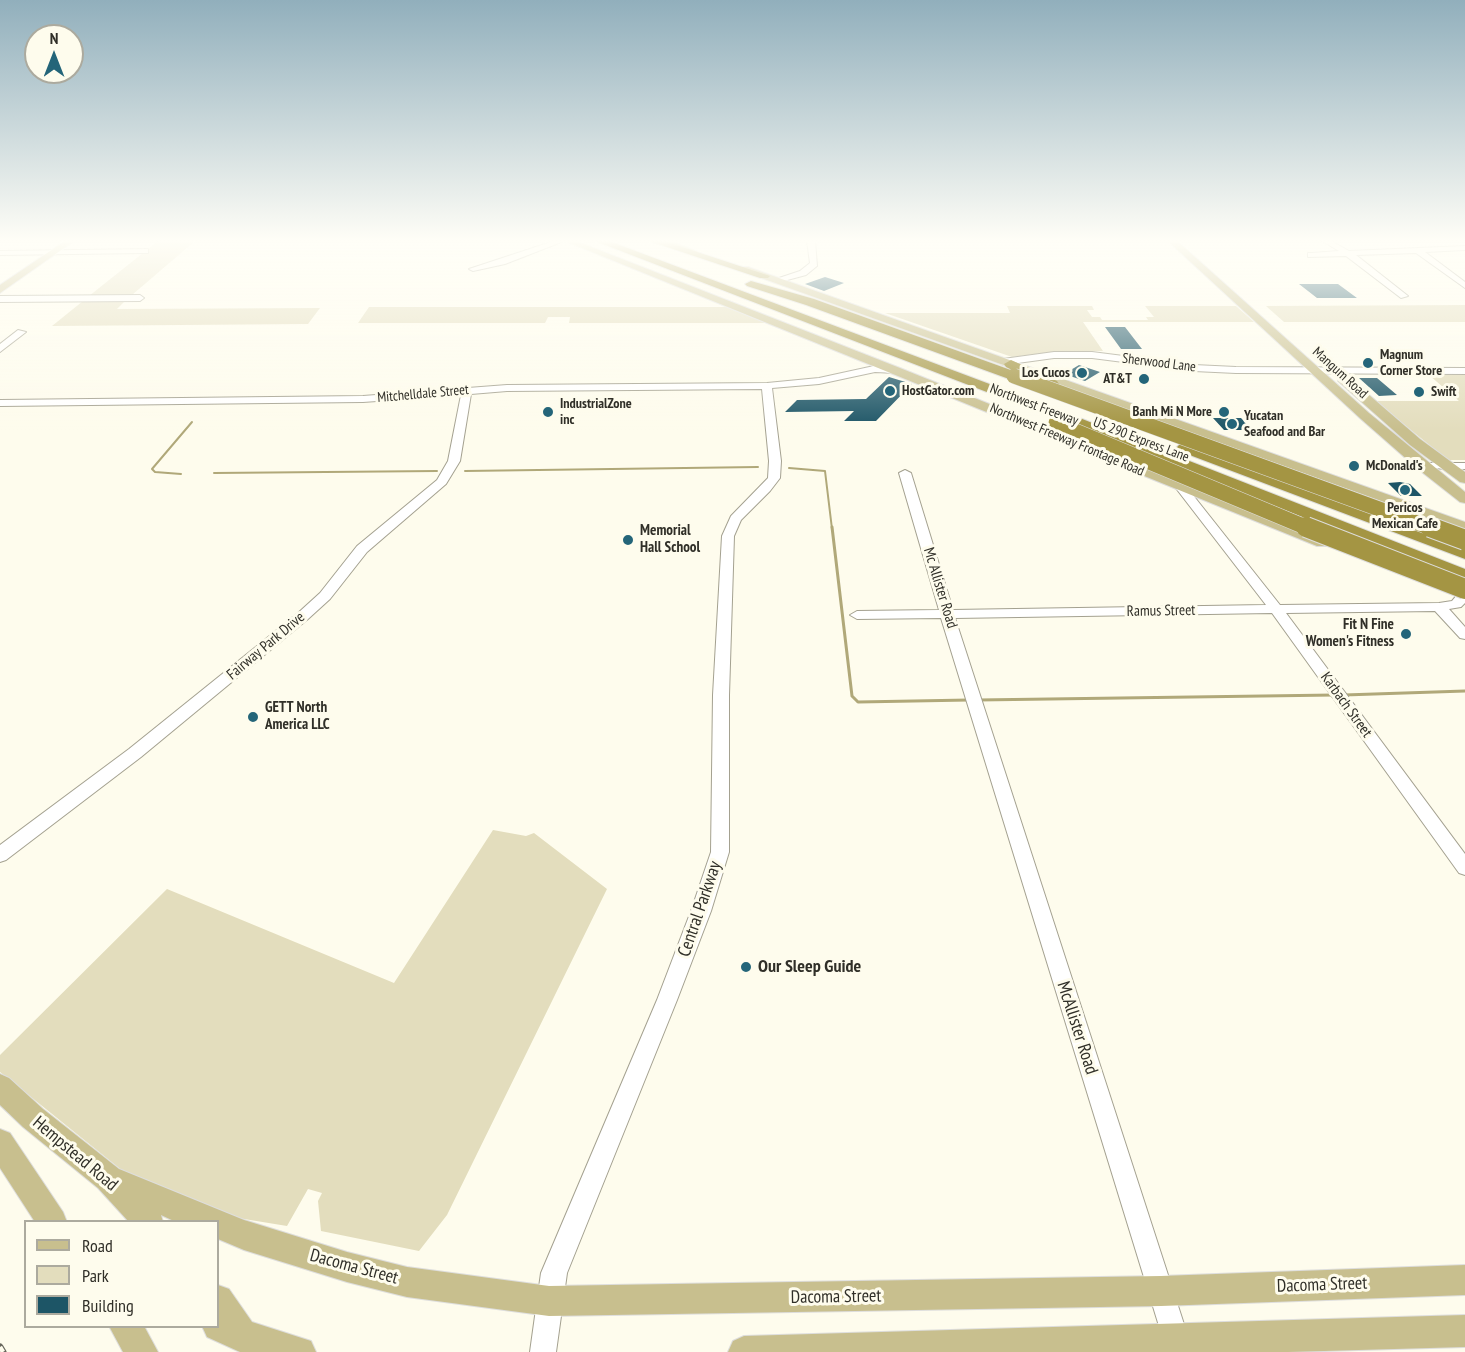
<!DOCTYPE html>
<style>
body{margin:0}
#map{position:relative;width:1465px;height:1352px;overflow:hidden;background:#fefced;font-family:"PT Sans Narrow",sans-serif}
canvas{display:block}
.legend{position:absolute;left:24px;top:1220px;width:195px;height:108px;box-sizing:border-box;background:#fefced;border:2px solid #acaa9e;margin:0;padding:8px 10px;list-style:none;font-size:18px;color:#302f28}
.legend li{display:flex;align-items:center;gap:12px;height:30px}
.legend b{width:30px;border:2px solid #acaa9e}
.north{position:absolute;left:24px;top:24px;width:60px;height:60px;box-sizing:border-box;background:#fefced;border:2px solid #acaa9e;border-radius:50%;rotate:0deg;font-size:16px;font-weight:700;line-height:24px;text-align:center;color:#302f28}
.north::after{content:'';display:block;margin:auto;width:21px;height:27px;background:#246579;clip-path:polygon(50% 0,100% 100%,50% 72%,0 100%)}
</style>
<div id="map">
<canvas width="1465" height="1352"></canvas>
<ul class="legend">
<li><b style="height:8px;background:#c8bf8e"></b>Road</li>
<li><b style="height:16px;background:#e3ddbd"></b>Park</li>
<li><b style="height:16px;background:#1d5566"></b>Building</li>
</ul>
<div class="north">N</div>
</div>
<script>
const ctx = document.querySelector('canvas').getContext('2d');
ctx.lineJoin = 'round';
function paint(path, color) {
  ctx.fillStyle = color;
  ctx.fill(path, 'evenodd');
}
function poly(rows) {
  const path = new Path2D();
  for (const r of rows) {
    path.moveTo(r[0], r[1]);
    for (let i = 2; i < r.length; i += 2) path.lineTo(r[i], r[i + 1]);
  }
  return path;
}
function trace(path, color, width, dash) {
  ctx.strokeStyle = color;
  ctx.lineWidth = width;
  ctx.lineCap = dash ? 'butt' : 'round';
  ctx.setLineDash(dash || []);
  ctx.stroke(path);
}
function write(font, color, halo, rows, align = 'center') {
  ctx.font = font + ' "PT Sans Narrow",sans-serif';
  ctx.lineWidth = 6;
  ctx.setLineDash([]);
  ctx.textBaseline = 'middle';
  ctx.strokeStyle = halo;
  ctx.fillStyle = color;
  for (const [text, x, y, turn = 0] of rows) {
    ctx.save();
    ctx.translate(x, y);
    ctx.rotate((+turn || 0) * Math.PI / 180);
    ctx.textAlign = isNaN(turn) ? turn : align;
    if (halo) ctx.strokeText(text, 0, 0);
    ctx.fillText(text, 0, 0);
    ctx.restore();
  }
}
paint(poly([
 [158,241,195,241,132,295,89,296],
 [83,301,125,301,117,309,320,308,308,324,52,326],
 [1465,305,1465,322,1284,322,1266,306],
 [1007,306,1092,306,1094,310,1087,310,1092,317,1100,317,1102,320,1148,320,1146,317,1154,317,1145,306,1236,306,1254,322,1083,322,1103,351,1059,351,1012,357,885,313,1010,313],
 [369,307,727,307,767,323,569,323,570,317,548,317,545,323,358,323],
 [1429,375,1465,375,1465,460,1448,460,1375,401,1459,401],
 [493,830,526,836,534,833,607,889,447,1215,419,1251,321,1231,318,1201,322,1193,308,1189,287,1226,232,1217,124,1172,0,1072,0,1055,167,889,394,983]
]), '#e3ddbd');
trace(poly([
 [789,468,825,471,832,529],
 [465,471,758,467],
 [214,473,437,471],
 [181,474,155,472,152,469,192,422]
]), '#b0a879', 2);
trace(poly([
 [832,527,852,696,858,702,969,700],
 [1344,695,1465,691],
 [978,700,1334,695]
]), '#b0a879', 3);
paint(poly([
 [825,277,844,283,824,291,805,284],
 [1299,284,1338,284,1357,298,1317,298],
 [1105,327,1125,327,1142,349,1121,349],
 [1079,365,1100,372,1085,381,1064,374],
 [889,377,912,384,876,421,844,421,854,411,785,412,797,400,866,399],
 [1359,378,1377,378,1397,395,1379,396],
 [1213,418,1241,418,1252,430,1224,430],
 [1400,482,1410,484,1422,496,1401,496,1388,483]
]), '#1d5566');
const minor = poly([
 [554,241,564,241,505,264,473,271,469,269,554,241],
 [807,241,815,241,817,266,806,275,776,283,776,279,800,271,810,263,807,241],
 [1322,241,1331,241,1349,251,1465,246,1465,250,1425,252,1465,282,1465,288,1416,253,1356,255,1408,296,1401,298,1346,256,1308,257,1308,253,1311,253,1339,251,1322,241],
 [148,249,148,253,145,253,0,255,0,251,148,249],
 [0,296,140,295,144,298,140,301,0,302,0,296],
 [18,330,26,332,0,352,0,344,18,330],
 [1054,352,1092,352,1194,365,1236,367,1465,368,1465,374,1236,373,1194,371,1092,358,1054,358,1003,365,998,362,1003,359,1054,352],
 [874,366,896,367,901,370,896,373,875,372,819,384,772,388,781,461,780,478,770,491,741,520,734,536,729,695,729,852,711,911,677,1000,567,1273,556,1352,530,1352,541,1273,657,1000,691,911,711,852,713,695,722,536,731,516,768,478,769,461,762,389,507,391,471,394,460,461,446,484,367,552,330,599,308,619,141,757,6,860,0,862,0,845,129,749,298,613,320,593,357,546,437,480,448,461,461,395,363,402,0,406,0,400,363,396,507,385,767,383,819,378,874,366],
 [1423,463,1465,463,1465,469,1419,468,1417,466,1423,463],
 [905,470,911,473,953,610,1266,605,1175,487,1181,483,1185,485,1280,605,1439,603,1452,601,1457,595,1465,595,1465,603,1461,607,1449,609,1465,627,1465,639,1460,638,1435,611,1286,613,1465,854,1465,875,1459,873,1272,613,955,618,1193,1352,1167,1352,941,618,857,619,850,615,857,611,939,610,899,473,905,470]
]);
const major = poly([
 [65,241,74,241,0,293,0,285,65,241],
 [565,241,576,241,900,368,1327,540,1330,543,1327,546,1317,546,565,241],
 [660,241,671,241,698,252,690,254,660,241],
 [1168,241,1177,241,1369,413,1465,492,1465,503,1460,502,1418,469,1361,419,1168,241],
 [742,267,748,267,1465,522,1465,531,742,271,742,267],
 [1342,374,1346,375,1420,439,1465,472,1465,483,1460,482,1410,445,1338,381,1338,375,1342,374],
 [0,1074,9,1078,43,1109,119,1169,244,1220,347,1252,407,1267,549,1286,1161,1276,1465,1265,1465,1295,1161,1306,549,1316,407,1297,347,1282,244,1250,218,1239,218,1222,176,1222,161,1215,163,1222,129,1222,98,1188,23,1127,0,1105,0,1074],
 [0,1129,10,1133,63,1212,67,1222,35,1222,0,1168,0,1129],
 [218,1285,229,1289,252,1322,311,1341,316,1352,240,1352,207,1337,202,1326,218,1326,218,1285],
 [1465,1315,1465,1347,1288,1352,728,1352,733,1341,744,1336,1465,1315],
 [109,1326,144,1326,158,1352,123,1352,109,1326]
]);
const highway = poly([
 [595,241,609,241,1072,415,1465,569,1465,582,1062,421,595,241],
 [649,241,664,241,770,276,768,278,760,278,649,241],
 [751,281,814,299,1019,373,1021,376,1014,380,1009,379,806,305,747,286,745,284,751,281],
 [1011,360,1057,381,1059,384,1057,387,1047,387,1006,367,1004,364,1011,360],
 [1034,422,1115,448,1117,451,1109,456,1029,429,1027,426,1029,423,1034,422],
 [1184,443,1465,548,1465,559,1179,451,1176,448,1179,445,1184,443]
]);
trace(minor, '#a4a190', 2);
trace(major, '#dededd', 2);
trace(highway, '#dededd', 2);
paint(minor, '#fff');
paint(major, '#c8bf8e');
paint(highway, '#a49543');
const rail = poly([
 [0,1347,3,1352]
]);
trace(rail, '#67665c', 7);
trace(rail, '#fefced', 4.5, [14]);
const highwayBridgeFar1 = poly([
 [1014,376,1434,529],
 [1056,423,1310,529]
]);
const highwayBridge = poly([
 [1306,527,1465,589],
 [1430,527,1465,540]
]);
trace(highwayBridgeFar1, '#dededd', 16, []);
trace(highwayBridge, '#dededd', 22, []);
trace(highwayBridgeFar1, '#a49543', 15);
trace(highwayBridge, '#a49543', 20);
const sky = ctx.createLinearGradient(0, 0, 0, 430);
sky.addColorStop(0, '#91afbc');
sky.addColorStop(0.56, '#fffef7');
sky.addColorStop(1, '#fffef700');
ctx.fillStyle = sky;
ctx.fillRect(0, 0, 1465, 430);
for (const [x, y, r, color] of [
 [1368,363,6,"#246579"],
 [1082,373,6,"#246579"],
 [1144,379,6,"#246579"],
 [890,391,6,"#246579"],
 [1419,392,6,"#246579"],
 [548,412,6,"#246579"],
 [1224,412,6,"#246579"],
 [1232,424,6,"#246579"],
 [1354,466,6,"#246579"],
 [1405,490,6,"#246579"],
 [628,540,6,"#246579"],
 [1406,634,6,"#246579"],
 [253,717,6,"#246579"],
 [746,967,6,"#246579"]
]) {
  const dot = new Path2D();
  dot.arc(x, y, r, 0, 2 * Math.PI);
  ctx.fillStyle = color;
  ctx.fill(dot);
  trace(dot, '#fefced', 2);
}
write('bold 14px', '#302f28', '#fefced', [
 ["Magnum",1380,355],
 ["Corner Store",1380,371],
 ["Los Cucos",1070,373,"right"],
 ["AT&T",1132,379,"right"],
 ["HostGator.com",902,391],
 ["Swift",1431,392],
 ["IndustrialZone",560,404],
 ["inc",560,420],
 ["Banh Mi N More",1212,412,"right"],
 ["Yucatan",1244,416],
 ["Seafood and Bar",1244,432],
 ["McDonald's",1366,466],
 ["Pericos",1405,508,"center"],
 ["Mexican Cafe",1405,524,"center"]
], 'left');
write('14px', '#302f28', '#fefced', [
 ["Sherwood Lane",1159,363,7],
 ["Mangum Road",1340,373,42],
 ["Mitchelldale Street",423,394,-5],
 ["Northwest Freeway",1034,405,21],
 ["Northwest Freeway Frontage Road",1067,440,23],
 ["US 290 Express Lane",1141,440,21]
]);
write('bold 15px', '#302f28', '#fefced', [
 ["Memorial",640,531],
 ["Hall School",640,548],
 ["Fit N Fine",1394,625,"right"],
 ["Women's Fitness",1394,642,"right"],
 ["GETT North",265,708],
 ["America LLC",265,725]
], 'left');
write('15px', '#302f28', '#fefced', [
 ["Mc Allister Road",940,588,73],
 ["Ramus Street",1161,611,-1],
 ["Fairway Park Drive",266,646,-40],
 ["Karbach Street",1346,705,54]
]);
write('18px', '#302f28', '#fefced', [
 ["Central Parkway",700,909,-71],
 ["McAllister Road",1077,1028,72],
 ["Hempstead Road",75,1154,40],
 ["Dacoma Street",354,1267,15],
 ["Dacoma Street",1322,1285,-2],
 ["Dacoma Street",836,1297,-1]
]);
write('bold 18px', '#302f28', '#fefced', [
 ["Our Sleep Guide",758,967]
], 'left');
</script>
